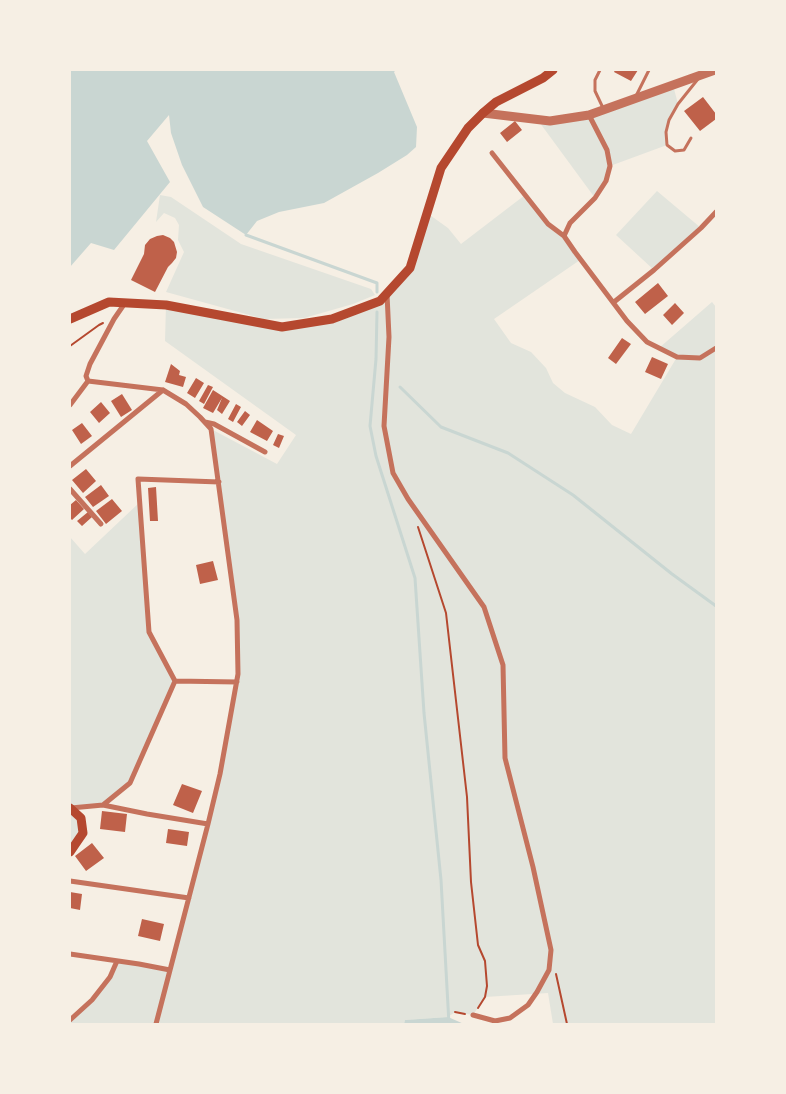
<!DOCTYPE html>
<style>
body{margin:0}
#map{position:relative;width:786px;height:1094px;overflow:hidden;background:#f6efe4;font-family:Spectral,serif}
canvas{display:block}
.frame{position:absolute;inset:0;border:71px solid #f6efe4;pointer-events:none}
</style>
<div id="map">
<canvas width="786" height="1094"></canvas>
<div class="frame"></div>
</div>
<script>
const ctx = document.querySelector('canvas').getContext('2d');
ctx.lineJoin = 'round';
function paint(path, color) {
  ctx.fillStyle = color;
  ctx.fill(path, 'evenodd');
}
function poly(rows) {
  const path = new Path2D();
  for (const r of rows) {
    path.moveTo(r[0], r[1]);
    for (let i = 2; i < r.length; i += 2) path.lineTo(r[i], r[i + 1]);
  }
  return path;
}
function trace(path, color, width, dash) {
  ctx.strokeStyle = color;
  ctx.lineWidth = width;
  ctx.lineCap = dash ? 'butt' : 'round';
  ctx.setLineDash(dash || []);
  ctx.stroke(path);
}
paint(poly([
 [673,85,678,104,669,120,666,132,667,145,610,166,606,181,595,198,537,119,589,115],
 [657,191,701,228,654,270,616,235],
 [160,195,171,197,241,244,371,289,375,295,353,304,304,318,264,319,166,292,184,252,178,240,179,225,175,218,164,213,156,222],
 [525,195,548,224,564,236,580,260,494,319,511,343,531,352,546,368,553,383,565,393,595,407,612,425,631,434,677,357,659,348,712,302,716,307,716,1024,553,1024,548,993,485,997,473,1015,455,1012,448,1017,405,1020,404,1024,70,1024,70,1020,92,1000,110,977,117,961,170,970,208,824,238,674,237,620,211,429,277,464,296,435,165,341,166,305,282,327,332,319,380,301,410,268,427,213,448,228,461,244],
 [140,502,149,632,175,681,130,783,103,805,71,808,81,818,83,833,70,852,70,537,85,554]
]), '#e2e4dc');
paint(poly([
 [70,70,396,70,394,72,417,127,416,147,407,155,378,173,324,203,279,212,257,221,246,235,203,207,182,165,171,133,169,115,147,141,170,182,114,250,91,243,70,267],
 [448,1017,464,1024,404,1024,405,1020]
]), '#c9d6d2');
trace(poly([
 [246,235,377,283,377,292],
 [377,312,376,359,370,426,376,456,415,578,424,713,441,880,449,1024],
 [400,387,441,427,508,453,573,495,672,574,716,606]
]), '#c9d6d2', 3);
paint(poly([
 [615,70,638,70,631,81,614,72],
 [703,97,716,114,716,119,700,131,684,111],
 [515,121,522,130,507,142,500,133],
 [163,235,170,238,174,242,177,252,176,258,172,263,168,267,155,292,131,280,144,254,145,245,150,239,157,236],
 [658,283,668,296,645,314,635,302],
 [675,303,684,313,672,325,663,315],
 [622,338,631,344,616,364,608,358],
 [652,357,668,364,661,379,645,372],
 [171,364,180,371,179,375,186,377,183,387,165,382],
 [196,378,204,383,195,398,187,393],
 [208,385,213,387,204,404,199,401],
 [213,390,230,401,222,414,217,410,222,398,213,413,203,408],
 [122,394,132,410,121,417,111,401],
 [101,402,110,413,99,423,90,412],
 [236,404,241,407,233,422,228,419],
 [245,411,250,415,242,426,237,422],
 [257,420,273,431,267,441,250,432],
 [82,423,92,436,81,444,72,430],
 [278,434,284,436,279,448,273,445],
 [86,469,96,481,83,493,72,480],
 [101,485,109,496,93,507,85,497],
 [156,487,158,521,150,521,148,488],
 [112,499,122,511,106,524,96,511],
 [76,500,84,509,72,520,70,518,70,505],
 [88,512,92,517,82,526,77,521],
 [213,561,218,580,200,584,196,565],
 [182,784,202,791,193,813,173,805],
 [102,811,127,814,125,832,100,829],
 [168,829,189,832,187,846,166,843],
 [92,843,104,858,86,871,75,856],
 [70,892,82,894,80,910,70,908],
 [142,919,164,924,160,941,138,936]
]), '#bf614a');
trace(poly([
 [70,346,99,325,103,323],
 [418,527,446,613,467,797,471,882,478,945,485,961,487,986,485,997,478,1008],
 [556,974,567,1024],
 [455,1012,465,1014]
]), '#b5482f', 2);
trace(poly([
 [600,70,595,80,595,91,604,110],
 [636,96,649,70],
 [691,138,684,150,675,151,667,145,666,132,669,120,678,104,698,79]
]), '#c5725c', 3);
trace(poly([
 [589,115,607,150,610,166,606,181,595,198,570,223,564,236,575,252,627,321,647,342,677,357,700,358,716,348],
 [492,153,548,224,564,236],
 [387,294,389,337,384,426,393,473,408,499,484,607,503,665,505,758,533,867,551,950,549,970,537,992,528,1005,510,1018,495,1021,473,1015],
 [614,302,654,270,701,228,716,212],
 [88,381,163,390,186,404,200,417,211,429,237,620,238,674,220,774,208,824,156,1024],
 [70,405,88,381,86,376,90,364,114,319,125,303],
 [205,422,214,424,265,452],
 [70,466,163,390],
 [70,489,101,524],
 [175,681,149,632,138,479,219,482],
 [175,681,237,682],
 [103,805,130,783,175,681],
 [71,808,103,805,147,814,208,824],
 [70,881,189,898],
 [70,954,139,964,170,970],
 [70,1020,92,1000,110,977,117,961]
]), '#c5725c', 5);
trace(poly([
 [483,113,550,121,589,115,715,70]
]), '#c5725c', 9);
trace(poly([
 [70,319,109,302,166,305,282,327,332,319,380,301,410,268,441,168,468,128,483,113,496,102,543,78,553,70],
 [70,808,81,818,83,833,70,852]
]), '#b5482f', 9);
</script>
